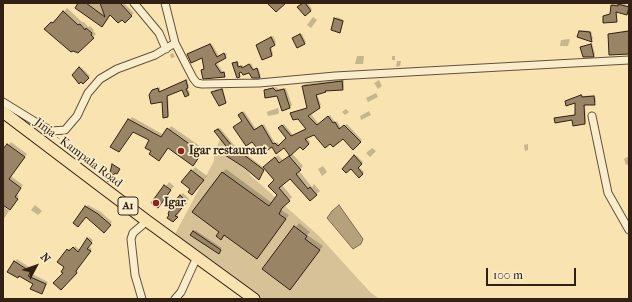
<!DOCTYPE html>
<style>
body{margin:0}
#map{position:relative;width:632px;height:302px;overflow:hidden;background:#f8e3b1;font-family:"IM FELL French Canon",serif}
canvas{display:block}
.frame{position:absolute;inset:0;border:4px solid #322015;pointer-events:none}
.north{position:absolute;left:16px;top:246px;width:40px;height:40px;-webkit-text-stroke:3px #faedcc;paint-order:stroke;rotate:49deg;font-size:11px;font-weight:700;line-height:16px;text-align:center;color:#322015}
.north::after{content:'';display:block;margin:auto;width:14px;height:18px;background:#322015;clip-path:polygon(50% 0,100% 100%,50% 72%,0 100%)}
.scale{position:absolute;left:486px;top:268px;width:90px;height:18px;box-sizing:border-box;border:2px solid #322015;border-top:0;padding-left:5px;font-size:12px;line-height:14px;white-space:nowrap;color:#322015;-webkit-text-stroke:3px #faedcc;paint-order:stroke}
</style>
<div id="map">
<canvas width="632" height="302"></canvas>
<div class="frame"></div>
<div class="north">N</div>
<div class="scale">100 m</div>
</div>
<script>
const ctx = document.querySelector('canvas').getContext('2d');
ctx.lineJoin = 'round';
function paint(path, color) {
  ctx.fillStyle = color;
  ctx.fill(path, 'evenodd');
}
function poly(rows) {
  const path = new Path2D();
  for (const r of rows) {
    path.moveTo(r[0], r[1]);
    for (let i = 2; i < r.length; i += 2) path.lineTo(r[i], r[i + 1]);
  }
  return path;
}
function trace(path, color, width, dash) {
  ctx.strokeStyle = color;
  ctx.lineWidth = width;
  ctx.lineCap = dash ? 'butt' : 'round';
  ctx.setLineDash(dash || []);
  ctx.stroke(path);
}
function write(font, color, halo, rows, align = 'center') {
  ctx.font = font + ' "IM FELL French Canon",serif';
  ctx.lineWidth = 3.5;
  ctx.setLineDash([]);
  ctx.textBaseline = 'middle';
  ctx.strokeStyle = halo;
  ctx.fillStyle = color;
  for (const [text, x, y, turn = 0] of rows) {
    ctx.save();
    ctx.translate(x, y);
    ctx.rotate((+turn || 0) * Math.PI / 180);
    ctx.textAlign = isNaN(turn) ? turn : align;
    if (halo) ctx.strokeText(text, 0, 0);
    ctx.fillText(text, 0, 0);
    ctx.restore();
  }
}
paint(poly([
 [222,134,251,176,319,236,370,292,379,299,262,299,175,234,214,161,214,154]
]), '#d6c296');
const water = poly([
 [339,205,363,239,361,244,353,249,327,218,332,211,339,205]
]);
paint(water, '#b5a17c');
trace(water, '#816d53', 1);
paint(poly([
 [78,3,119,3,121,6,124,3,134,13,125,21,111,14,104,24],
 [304,3,308,3,312,9,305,15],
 [612,3,622,3,629,6,629,14,617,11,616,21,604,16,611,13],
 [67,8,82,22,84,22,88,27,90,26,94,30,93,31,96,34,78,52,52,23,55,19,57,20],
 [313,17,317,20,311,28,307,25],
 [337,17,344,20,340,32,335,19],
 [581,30,591,31,593,39,591,40,580,32],
 [629,30,629,54,625,53,609,34],
 [302,34,306,42,298,47,295,37],
 [273,36,276,42,271,46,273,54,272,55,259,44],
 [570,39,568,46,560,46,561,40],
 [592,43,595,54,594,56,581,47],
 [212,44,219,56,226,53,227,55,216,62,223,72,225,71,224,76,202,70,205,69,203,57,190,53],
 [173,53,175,57,171,58,170,54],
 [357,56,364,56,363,64,355,64],
 [392,56,395,56,395,60,392,60],
 [238,61,239,66,243,65,243,67,251,63,254,69,258,68,261,76,252,77,250,71,242,71,240,72,239,77,233,63],
 [397,61,401,61,400,66,396,67],
 [81,67,90,76,83,83,73,75],
 [344,79,344,87,342,89,328,90,317,94,321,105,310,113,319,124,330,115,335,122,337,121,341,128,347,124,362,140,353,148,343,138,314,133,306,137,310,142,303,149,300,146,292,153,303,166,299,171,312,187,314,184,320,191,310,200,290,178,282,185,292,197,281,210,289,215,260,255,225,235,221,238,222,173,226,169,272,203,278,195,276,180,265,168,258,179,255,177,256,176,230,150,217,130,220,128,234,145,264,168,278,155,283,160,290,155,284,146,272,146,243,121,239,115,244,111,256,129,264,124,275,143,277,142,280,145,288,138,279,128,284,124,293,135,306,128,292,113,308,107,303,86,305,84],
 [187,80,189,86,187,87,190,93,189,94,186,96,182,89,168,94,169,115,168,116,163,101,153,90,160,87,160,91],
 [379,80,382,86,378,89,374,83],
 [276,87,279,89,286,88,292,105,290,108,277,95,265,91],
 [217,89,217,91,223,89,226,102,220,105,212,92],
 [376,93,378,97,368,102,366,98],
 [582,94,583,96,595,95,596,102,585,104,586,122,584,123,573,119,555,118,576,114,576,102,566,102],
 [278,108,279,112,278,114,268,116,267,112,269,111],
 [346,109,349,112,345,115,342,112],
 [369,111,371,115,361,120,360,116],
 [132,117,164,135,171,126,204,149,196,161,169,147,159,160,152,151,150,140,134,131,119,151,129,120],
 [11,142,27,154,11,176,23,185,17,194,19,196,13,206,3,205,9,211,3,220,3,151],
 [528,144,528,150,525,151,524,145],
 [372,148,376,151,370,157,366,153],
 [356,155,363,162,358,166,364,172,359,177,351,168,343,169],
 [629,156,629,164,626,165,624,159],
 [323,166,327,172,322,176,318,169],
 [195,167,207,176,196,190,183,182],
 [169,182,174,186,161,203,153,203],
 [183,193,189,199,175,219,173,204],
 [35,205,42,211,38,215,31,210],
 [88,205,101,212,112,222,104,232,86,207],
 [299,223,310,232,307,235,323,246,290,289,264,269],
 [195,230,222,248,220,251,194,232],
 [89,237,93,240,88,246,92,249,77,269,78,270,61,288,68,250,69,248,72,250,75,246,80,250],
 [17,259,32,269,30,273,48,282,42,293,34,284,19,275,9,271]
]), '#0003');
const building = poly([
 [78,3,86,3,105,17,100,3,120,3,132,16,125,23,122,20,118,23,110,15,102,27,75,8,78,3],
 [267,3,286,3,276,12,267,3],
 [303,3,305,3,311,11,305,16,297,7,303,3],
 [618,4,629,7,627,15,616,12,617,22,603,23,603,16,610,14,611,5,618,6,618,4],
 [63,11,78,25,80,24,85,30,86,28,92,33,91,35,94,38,78,53,73,51,71,52,44,29,51,22,53,23,63,11],
 [334,18,343,21,340,33,331,30,334,18],
 [579,31,590,32,592,42,577,37,579,31],
 [629,31,629,54,609,55,608,34,629,31],
 [300,34,305,44,297,48,292,38,300,34],
 [271,37,275,45,270,48,272,56,262,60,256,45,271,37],
 [210,44,217,57,224,53,226,58,215,64,221,73,224,72,225,77,203,79,201,70,204,69,202,58,191,63,187,54,210,44],
 [591,44,594,57,583,57,580,47,591,44],
 [237,62,238,67,241,66,242,68,249,64,253,70,257,68,260,78,252,78,249,73,243,75,241,72,239,73,240,77,237,78,232,63,237,62],
 [79,67,89,78,83,84,81,82,79,84,72,75,79,67],
 [186,80,188,88,186,89,189,95,185,97,182,90,167,96,168,117,163,118,162,102,151,104,149,95,152,90,158,88,159,92,186,80],
 [342,81,343,90,325,91,326,92,316,95,320,108,308,116,317,125,328,116,333,123,335,122,339,129,344,125,361,142,353,150,343,139,333,147,330,144,325,148,314,135,305,139,309,144,303,150,300,147,290,156,284,148,276,154,272,147,262,154,252,142,246,146,233,127,242,121,238,115,242,112,254,130,262,125,273,144,275,143,278,146,286,138,278,128,282,125,291,136,306,129,298,119,293,120,290,113,307,108,302,86,342,81],
 [273,88,276,91,284,89,290,108,282,111,277,96,265,98,264,90,273,88],
 [222,89,226,103,219,106,211,92,222,89],
 [581,95,582,97,594,96,595,105,584,105,585,124,573,126,572,120,555,123,554,118,575,115,575,103,566,106,565,101,581,95],
 [128,119,161,137,167,128,202,153,193,166,168,148,159,161,149,154,151,151,145,148,149,140,133,132,119,152,110,147,128,119],
 [218,129,232,146,264,170,259,180,245,168,225,155,229,150,214,131,218,129],
 [7,144,25,157,9,179,21,188,15,197,18,199,10,210,3,205,3,149,7,144],
 [354,155,362,164,358,168,363,174,359,178,351,169,346,173,342,169,354,155],
 [289,156,301,170,296,174,308,189,310,187,317,195,310,201,290,179,279,188,290,201,282,208,279,214,286,219,257,259,224,235,221,240,216,236,219,232,192,212,222,172,269,206,277,195,268,186,274,180,263,167,275,157,279,163,289,156],
 [112,164,120,169,117,174,115,173,108,182,112,164],
 [191,170,204,180,192,195,188,192,190,189,181,182,191,170],
 [164,185,171,190,158,208,151,203,164,185],
 [180,195,187,202,175,216,178,217,173,222,167,218,169,215,168,214,172,204,180,195],
 [85,206,98,214,111,225,104,233,86,217,78,227,73,223,85,206],
 [294,226,307,236,305,239,320,250,290,290,262,269,294,226],
 [193,231,221,250,219,254,190,235,193,231],
 [87,238,92,243,87,249,91,251,76,271,77,273,61,290,53,283,63,273,61,272,64,267,57,262,67,249,69,251,73,247,78,252,87,238],
 [14,261,31,272,28,276,46,284,42,294,30,289,33,284,19,276,18,278,7,272,14,261]
]);
paint(building, '#998566');
trace(building, '#322015', 1);
const minor = poly([
 [134,3,159,33,166,49],
 [175,43,193,78,197,83,202,84,259,83,335,76,629,60],
 [3,102,42,126,52,131,65,130,77,116,88,93,100,79,117,69,155,55,175,43,165,3],
 [592,116,608,193,629,230],
 [142,299,135,275,131,239,133,233,147,221],
 [175,299,181,292,197,257]
]);
const highway = poly([
 [3,112,147,221,254,299]
]);
trace(minor, '#64513c', 9);
trace(highway, '#322015', 13);
trace(minor, '#faedcc', 7);
trace(highway, '#f8e3b1', 11);
for (const [x, y, r, color] of [
 [181,151,4,"#8f2418"],
 [156,203,4,"#8f2418"]
]) {
  const dot = new Path2D();
  dot.arc(x, y, r, 0, 2 * Math.PI);
  ctx.fillStyle = color;
  ctx.fill(dot);
  trace(dot, '#faedcc', 1.5);
}
for (const [x, y, w] of [
 [128,206,20]
]) {
  const box = new Path2D();
  box.roundRect(x - w / 2, y - 9, w, 18, 3);
  ctx.fillStyle = '#faedcc';
  ctx.fill(box);
  trace(box, '#322015', 1);
}
write('bold 11px', '#322015', null, [
 ["A1",128,206]
]);
write('bold 12px', '#322015', '#faedcc', [
 ["Igar restaurant",189,151],
 ["Igar",164,203]
], 'left');
write('12px', '#322015', '#faedcc', [
 ["Jinja - Kampala Road",78,153,37]
]);
</script>
